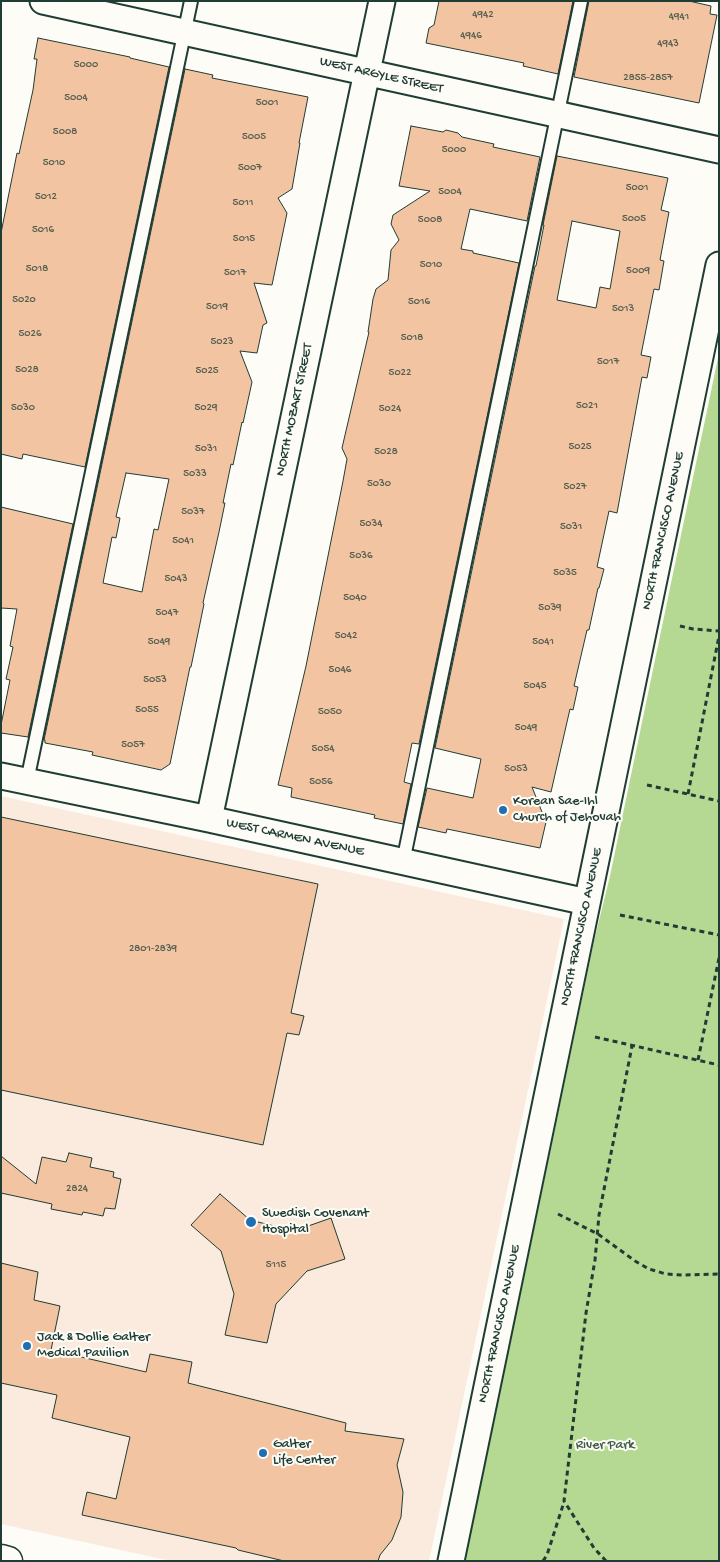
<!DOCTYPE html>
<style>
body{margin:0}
#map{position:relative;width:720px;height:1562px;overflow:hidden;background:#fdfcf7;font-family:"Gochi Hand",sans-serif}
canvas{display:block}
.frame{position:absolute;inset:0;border:2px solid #1f3d34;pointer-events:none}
</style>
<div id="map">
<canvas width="720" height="1562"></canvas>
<div class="frame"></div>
</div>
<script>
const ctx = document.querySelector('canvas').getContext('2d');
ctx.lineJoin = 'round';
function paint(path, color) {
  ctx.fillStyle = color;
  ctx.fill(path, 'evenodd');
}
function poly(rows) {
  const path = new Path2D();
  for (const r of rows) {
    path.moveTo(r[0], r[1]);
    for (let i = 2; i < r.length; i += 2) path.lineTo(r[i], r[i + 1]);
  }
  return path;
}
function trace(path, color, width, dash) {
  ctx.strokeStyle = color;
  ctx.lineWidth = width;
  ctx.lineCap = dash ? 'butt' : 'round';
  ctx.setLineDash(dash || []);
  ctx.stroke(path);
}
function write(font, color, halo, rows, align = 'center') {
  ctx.font = font + ' "Gochi Hand",sans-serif';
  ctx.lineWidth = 4;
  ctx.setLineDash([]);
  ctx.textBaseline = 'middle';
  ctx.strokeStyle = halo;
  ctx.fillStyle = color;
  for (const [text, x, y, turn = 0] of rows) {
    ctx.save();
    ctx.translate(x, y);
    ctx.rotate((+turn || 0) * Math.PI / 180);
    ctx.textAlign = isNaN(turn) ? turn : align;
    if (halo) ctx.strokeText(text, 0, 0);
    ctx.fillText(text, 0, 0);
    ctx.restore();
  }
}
paint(poly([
 [1,796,564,919,429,1561,171,1561,1,1524]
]), '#faebde');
paint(poly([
 [719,353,719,1561,465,1561,594,941,610,876]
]), '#b5d892');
const building = poly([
 [439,1,573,1,558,74,523,66,524,63,426,43,429,28,434,25,439,1],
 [589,1,689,1,711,6,710,14,717,15,699,103,574,77,589,1],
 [38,38,130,57,130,58,169,67,85,467,23,454,22,459,1,454,1,233,17,153,19,154,33,90,37,59,34,59,38,38],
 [185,69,213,75,212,78,308,97,299,143,300,143,292,189,278,198,287,213,272,285,254,283,267,323,263,325,257,353,240,351,252,382,243,423,242,422,233,465,231,464,223,503,225,503,219,532,203,603,204,604,197,638,191,667,190,667,170,764,161,770,92,755,93,752,45,743,45,740,44,740,185,69],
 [126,473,169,479,158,530,154,529,142,592,103,583,112,537,116,538,120,518,116,517,126,473],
 [411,126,443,132,446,130,458,133,462,137,494,144,493,147,540,157,527,221,470,209,461,249,473,251,473,253,519,263,419,744,412,743,404,782,411,784,403,824,374,818,375,815,291,797,292,788,278,785,306,666,343,481,347,459,342,448,369,332,368,332,373,299,376,289,388,280,391,250,399,240,391,224,393,215,430,191,399,186,411,126],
 [557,156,668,178,661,210,669,212,660,260,664,261,659,290,654,289,641,355,651,357,647,378,642,377,617,513,609,511,597,567,604,569,599,588,598,588,589,630,587,630,574,686,578,687,573,710,570,709,551,792,532,787,546,822,540,848,447,829,446,833,418,827,427,788,473,798,481,759,435,748,535,266,536,266,544,225,543,225,557,156],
 [572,221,620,231,610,289,600,287,596,308,557,300,572,221],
 [1,507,73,524,28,737,1,733,1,725,10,680,6,679,13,647,10,646,17,609,1,608,1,507],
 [1,817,318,884,291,1013,304,1016,299,1035,287,1033,263,1145,1,1090,1,817],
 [69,1153,92,1158,90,1167,114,1172,113,1177,121,1179,115,1209,105,1208,103,1216,83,1212,82,1215,51,1209,52,1204,1,1193,1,1156,36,1184,42,1157,66,1162,69,1153],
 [220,1194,250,1220,294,1231,331,1218,345,1259,307,1271,276,1304,267,1343,225,1335,234,1294,221,1251,191,1225,220,1194],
 [1,1263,38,1272,34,1300,60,1306,51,1350,146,1372,150,1354,192,1362,188,1383,346,1423,345,1431,404,1439,397,1465,403,1492,401,1517,392,1540,380,1555,378,1561,284,1561,238,1550,236,1548,82,1515,87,1492,116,1499,130,1437,52,1418,57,1395,1,1383,1,1263]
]);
paint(building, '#f3c4a2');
trace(building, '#1f3d34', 1);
const lane = poly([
 [27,781,191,1],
 [403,862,581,1]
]);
const street = poly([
 [43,1,719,150],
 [1,776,209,819,587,902],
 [209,819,382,1],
 [451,1561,719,265]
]);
const secondary = poly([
 [1,1559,8,1561]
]);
trace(lane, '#1f3d34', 16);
trace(street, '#1f3d34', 29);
trace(secondary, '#1f3d34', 31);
trace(poly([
 [680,626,693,629,719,631],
 [647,785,719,801],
 [688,794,719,636],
 [620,915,719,935],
 [595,1037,719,1065],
 [698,1060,719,958],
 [558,1214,598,1234,635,1261,649,1269,666,1274,682,1275,719,1274],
 [543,1561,547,1555,564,1502],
 [606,1561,594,1548,564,1501,586,1313,595,1260,599,1215,632,1046]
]), '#1f3d34', 3, [5, 4]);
trace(lane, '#fdfcf7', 12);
trace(street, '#fdfcf7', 25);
trace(secondary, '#fdfcf7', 28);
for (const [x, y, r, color] of [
 [503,810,5,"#1f6fb2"],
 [251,1222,6,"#1f6fb2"],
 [27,1346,5,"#1f6fb2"],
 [263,1453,5,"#1f6fb2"]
]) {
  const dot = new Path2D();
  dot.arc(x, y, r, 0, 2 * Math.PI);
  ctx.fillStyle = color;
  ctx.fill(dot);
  trace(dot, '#fdfcf7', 2);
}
write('11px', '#545f50', null, [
 ["4942",483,15],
 ["4941",679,17],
 ["4946",471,36],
 ["4943",668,44],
 ["5000",86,65],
 ["2855-2857",648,78],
 ["5004",76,98],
 ["5001",267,103],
 ["5008",65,132],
 ["5005",254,137],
 ["5000",454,150],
 ["5010",54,163],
 ["5007",250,168],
 ["5001",637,188],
 ["5004",450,192],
 ["5012",46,197],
 ["5011",243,203],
 ["5005",634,219],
 ["5008",430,220],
 ["5016",43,230],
 ["5015",244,239],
 ["5010",431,265],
 ["5018",37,269],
 ["5009",638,271],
 ["5017",235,273],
 ["5020",24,300],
 ["5016",419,302],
 ["5019",217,307],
 ["5013",623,309],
 ["5026",30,334],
 ["5018",412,338],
 ["5023",222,342],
 ["5017",608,362],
 ["5028",27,370],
 ["5025",207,371],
 ["5022",400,373],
 ["5021",587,406],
 ["5030",23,408],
 ["5029",206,408],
 ["5024",390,409],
 ["5025",580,447],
 ["5031",206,449],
 ["5028",386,452],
 ["5033",195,474],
 ["5030",379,484],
 ["5027",575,487],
 ["5037",193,512],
 ["5034",371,524],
 ["5031",571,527],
 ["5041",183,541],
 ["5036",361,556],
 ["5035",565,573],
 ["5043",176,579],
 ["5040",355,598],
 ["5039",550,608],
 ["5047",167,613],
 ["5042",346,636],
 ["5049",159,642],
 ["5041",543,642],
 ["5046",340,670],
 ["5053",155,680],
 ["5045",535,686],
 ["5055",147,710],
 ["5050",330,712],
 ["5049",526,728],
 ["5057",133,745],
 ["5054",323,749],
 ["5053",516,769],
 ["5056",321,782],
 ["2801-2839",153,949],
 ["2824",77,1189],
 ["5115",276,1265]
]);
write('14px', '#1f3d34', '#fdfcf7', [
 ["WEST ARGYLE STREET",381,76,13],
 ["NORTH MOZART STREET",295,410,-78],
 ["NORTH FRANCISCO AVENUE",664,531,-78],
 ["WEST CARMEN AVENUE",295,838,12],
 ["NORTH FRANCISCO AVENUE",582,927,-78],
 ["NORTH FRANCISCO AVENUE",500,1324,-78]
]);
write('14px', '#1f3d34', '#fdfcf7', [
 ["Korean Sae-Ihl",513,802],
 ["Church of Jehovah",513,818],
 ["Swedish Covenant",262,1214],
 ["Hospital",262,1230],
 ["Jack & Dollie Galter",37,1338],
 ["Medical Pavilion",37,1354],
 ["Galter",273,1445],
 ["Life Center",273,1461]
], 'left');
write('14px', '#3d5c47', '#fdfcf7', [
 ["River Park",605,1446]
]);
</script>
